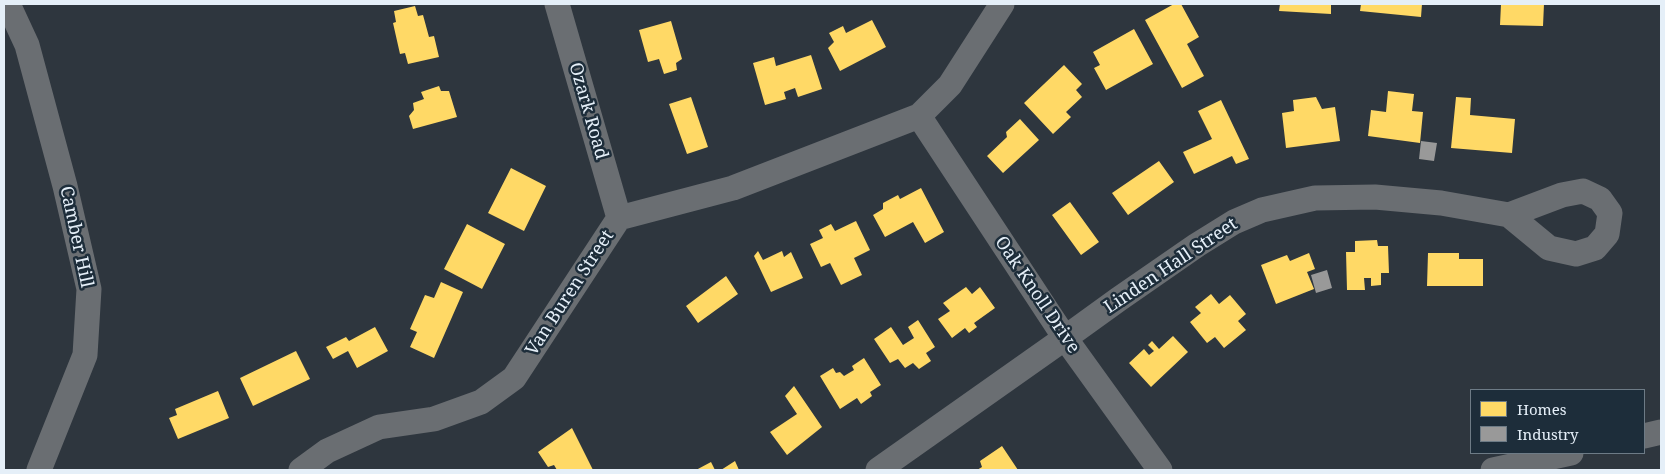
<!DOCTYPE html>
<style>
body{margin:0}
#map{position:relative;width:1665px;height:474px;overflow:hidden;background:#2e363e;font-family:"Noto Serif",serif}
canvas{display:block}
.frame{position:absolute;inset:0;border:5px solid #e5eff8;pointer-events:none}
.legend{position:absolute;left:1470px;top:389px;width:175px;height:65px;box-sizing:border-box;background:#1d2d3a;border:1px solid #6d7b86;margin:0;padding:6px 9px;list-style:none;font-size:15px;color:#e5eff8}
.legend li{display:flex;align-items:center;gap:10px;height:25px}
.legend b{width:25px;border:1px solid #6d7b86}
</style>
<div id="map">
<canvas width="1665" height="474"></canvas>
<div class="frame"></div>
<ul class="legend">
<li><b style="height:14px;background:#ffd966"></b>Homes</li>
<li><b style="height:14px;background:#999"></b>Industry</li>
</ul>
</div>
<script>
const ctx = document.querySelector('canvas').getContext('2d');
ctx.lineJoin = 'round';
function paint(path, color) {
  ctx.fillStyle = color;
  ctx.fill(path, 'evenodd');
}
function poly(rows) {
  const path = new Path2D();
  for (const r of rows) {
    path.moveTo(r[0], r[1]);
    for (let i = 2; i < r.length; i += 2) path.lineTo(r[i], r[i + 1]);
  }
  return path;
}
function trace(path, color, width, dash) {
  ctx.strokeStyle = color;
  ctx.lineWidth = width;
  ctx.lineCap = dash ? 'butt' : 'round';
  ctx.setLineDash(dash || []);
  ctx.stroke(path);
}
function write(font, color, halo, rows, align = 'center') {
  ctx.font = font + ' "Noto Serif",serif';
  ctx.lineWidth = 5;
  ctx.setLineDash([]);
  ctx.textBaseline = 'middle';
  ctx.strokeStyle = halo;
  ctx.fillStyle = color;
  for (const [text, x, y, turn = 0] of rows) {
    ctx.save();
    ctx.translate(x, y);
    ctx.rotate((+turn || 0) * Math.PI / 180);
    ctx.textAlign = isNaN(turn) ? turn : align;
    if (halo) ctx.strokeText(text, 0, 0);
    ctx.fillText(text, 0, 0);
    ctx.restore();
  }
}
paint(poly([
 [1174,4,1181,4,1199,37,1187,44,1204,76,1182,88,1145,20],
 [1280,4,1331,4,1331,14,1279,11],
 [1361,4,1422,4,1421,17,1360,11],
 [1501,4,1544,4,1543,26,1500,25],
 [415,6,418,16,423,15,429,37,434,36,439,57,408,64,405,53,400,54,393,23,396,22,394,11],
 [872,20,886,47,840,71,828,48,834,42,829,33,843,26,846,33],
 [671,21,682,59,676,63,677,70,664,74,659,59,648,62,639,30],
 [1134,29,1153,64,1106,90,1094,68,1100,65,1093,52],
 [811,55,822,89,798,97,795,88,784,92,786,99,765,105,753,63,774,57,776,66],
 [1064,65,1082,84,1076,90,1082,97,1066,112,1071,117,1053,134,1024,103],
 [439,86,441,91,449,91,457,117,413,129,409,116,414,110,413,103,424,99,421,92],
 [1388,91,1414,94,1412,111,1423,112,1420,143,1368,136,1371,110,1386,112],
 [691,97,708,147,687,154,669,104],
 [1316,97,1322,109,1335,107,1340,141,1286,148,1282,113,1294,111,1293,100],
 [1456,97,1471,98,1470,115,1515,119,1512,153,1451,148],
 [1221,100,1249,159,1236,164,1232,156,1194,174,1183,152,1212,139,1198,111],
 [1020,119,1039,140,1003,173,987,156,1007,137,1006,132],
 [1159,161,1174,182,1128,215,1112,193],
 [511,168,546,186,524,231,488,213],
 [921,188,944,232,925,243,913,222,885,237,873,215,883,209,883,203,898,195,900,199],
 [1070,202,1099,242,1081,255,1052,215],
 [856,221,870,250,854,258,862,275,841,285,830,263,821,267,810,244,823,238,819,230,831,224,835,231],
 [467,224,505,244,482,289,444,269],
 [1377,240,1378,246,1388,246,1389,273,1381,273,1381,285,1371,286,1371,278,1364,278,1365,290,1347,290,1346,252,1355,252,1355,241],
 [758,251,763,260,782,251,784,257,791,252,803,278,771,292,754,256],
 [1309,253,1315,269,1307,272,1314,289,1276,304,1261,265,1287,255,1290,261],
 [1428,253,1459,253,1459,259,1483,259,1483,286,1427,286],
 [726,276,738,294,698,323,686,306],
 [441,282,463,292,434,358,410,347,417,332,410,329,425,295,434,298],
 [966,287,972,294,980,287,995,308,974,323,977,327,969,333,965,328,952,338,938,319,950,311,943,303],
 [1211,294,1219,304,1230,295,1246,314,1238,321,1246,330,1224,348,1215,337,1207,343,1190,322,1201,313,1195,307],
 [918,320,935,347,926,353,931,361,919,369,913,363,905,368,898,359,890,363,874,339,891,327,903,345,914,338,908,327],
 [375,327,388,351,357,368,348,351,333,359,326,347,346,337,349,341],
 [1173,336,1188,352,1151,387,1129,363,1144,349,1149,355,1154,351,1148,345,1152,341,1159,349],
 [296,351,310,379,253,406,240,378],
 [864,358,881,385,870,392,872,396,861,404,857,398,840,409,820,376,833,368,836,373,840,372,844,376,854,370,852,366],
 [794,386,822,427,787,455,770,432,797,414,785,396],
 [218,391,229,418,178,439,169,418,177,415,175,409],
 [572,428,593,470,557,470,554,465,548,467,538,452],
 [1002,446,1018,470,977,470,982,467,980,461],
 [735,461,739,470,721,470],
 [711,462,715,470,696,470]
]), '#ffd966');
paint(poly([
 [1421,141,1437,143,1434,161,1419,159],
 [1327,270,1332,288,1316,293,1311,275]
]), '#999');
trace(poly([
 [8,4,27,45,65,186,89,289,85,355,39,470],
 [557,4,619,218],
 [919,116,1065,338,1160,470],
 [1644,436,1661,432],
 [301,470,327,451,379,427,434,419,481,402,514,378,619,218,733,188,919,116,950,85,1002,4],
 [878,470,1065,338,1119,299,1197,245,1234,222,1262,210,1315,198,1375,197,1441,203,1509,215,1549,248,1576,254,1595,248,1607,234,1610,213,1600,199,1583,191,1562,195,1509,215],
 [1493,470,1571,453]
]), '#6a6e72', 25);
write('18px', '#e5eff8', '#1d2d3a', [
 ["Ozark Road",588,111,74],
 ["Camber Hill",76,237,78],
 ["Linden Hall Street",1171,266,-34],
 ["Van Buren Street",570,293,-57],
 ["Oak Knoll Drive",1037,295,56]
]);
</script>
